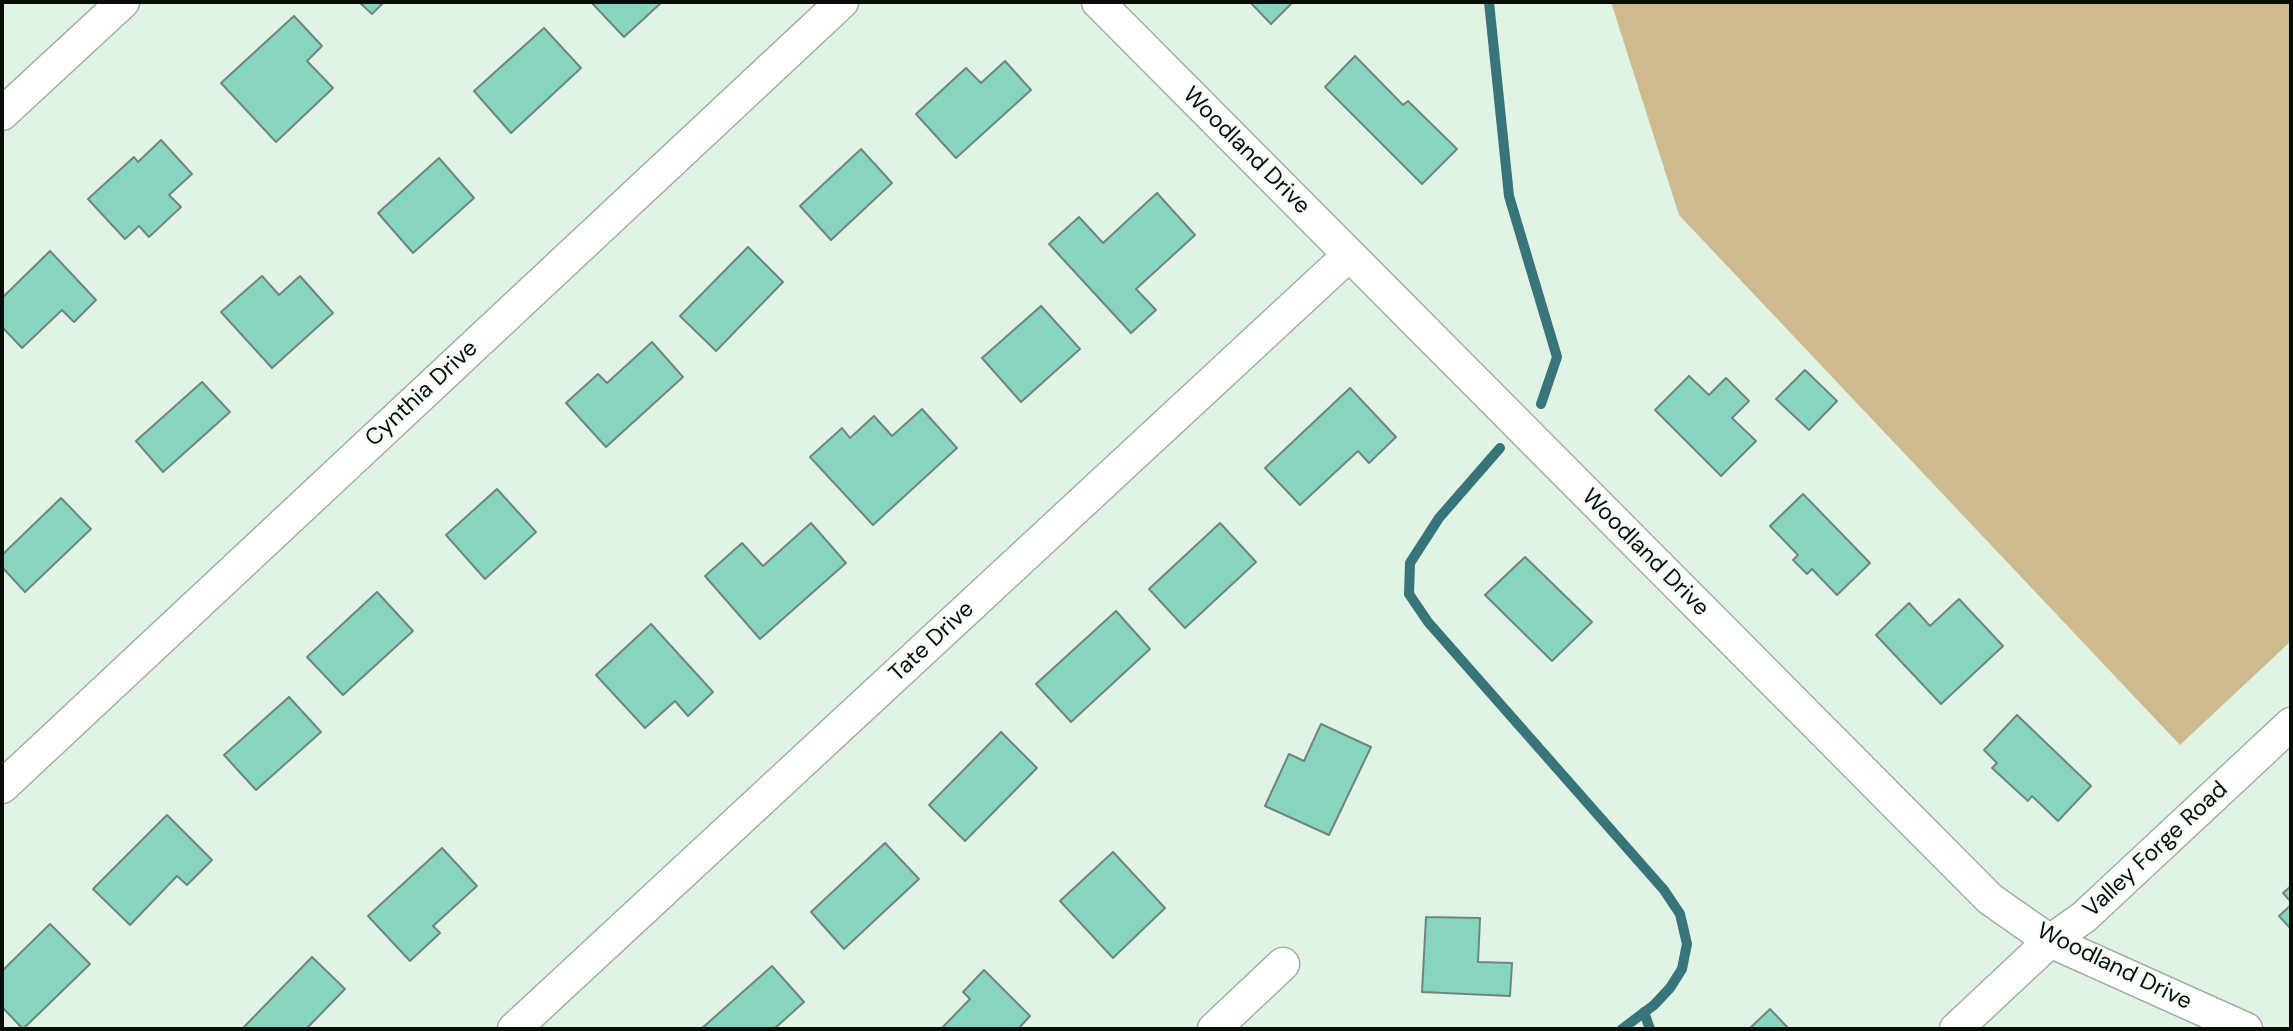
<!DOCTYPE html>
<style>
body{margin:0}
#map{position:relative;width:2293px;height:1031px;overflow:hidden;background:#e1f3e2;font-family:"DM Sans",sans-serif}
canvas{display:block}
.frame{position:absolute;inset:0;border:4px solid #080d08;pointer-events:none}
</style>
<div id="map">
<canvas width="2293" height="1031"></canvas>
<div class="frame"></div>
</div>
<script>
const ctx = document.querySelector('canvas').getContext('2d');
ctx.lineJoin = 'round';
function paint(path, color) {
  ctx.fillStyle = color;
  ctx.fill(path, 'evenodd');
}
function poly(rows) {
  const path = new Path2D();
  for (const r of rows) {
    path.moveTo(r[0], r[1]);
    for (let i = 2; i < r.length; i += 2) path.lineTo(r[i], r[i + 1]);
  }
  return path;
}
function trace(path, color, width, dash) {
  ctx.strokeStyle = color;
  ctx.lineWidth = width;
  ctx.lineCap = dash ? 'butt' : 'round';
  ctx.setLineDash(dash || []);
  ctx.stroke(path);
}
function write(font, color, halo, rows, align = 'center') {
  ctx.font = font + ' "DM Sans",sans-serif';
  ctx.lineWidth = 5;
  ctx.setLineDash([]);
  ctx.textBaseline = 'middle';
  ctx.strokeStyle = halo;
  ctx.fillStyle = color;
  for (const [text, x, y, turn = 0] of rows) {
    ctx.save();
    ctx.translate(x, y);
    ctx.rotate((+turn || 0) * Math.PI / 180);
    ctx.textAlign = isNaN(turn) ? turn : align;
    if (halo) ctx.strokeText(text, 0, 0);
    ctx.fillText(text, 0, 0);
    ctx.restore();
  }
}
paint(poly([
 [1611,2,2291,2,2291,641,2180,745,1679,215]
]), '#cdba8f');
trace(poly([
 [1489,2,1509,196,1557,357,1541,404],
 [1500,448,1439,518,1410,563,1409,594,1428,622,1664,890,1680,914,1687,944,1682,969,1670,988,1654,1005,1622,1029],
 [1644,1012,1650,1029]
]), '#38757a', 10);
const building = poly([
 [359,2,384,2,372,14,359,2],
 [591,2,662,2,624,37,591,2],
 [1250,2,1293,2,1271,24,1250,2],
 [294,16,322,46,307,61,333,88,276,142,221,83,294,16],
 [544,28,581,68,511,133,474,91,544,28],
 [1355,56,1403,105,1408,101,1457,149,1422,184,1325,87,1355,56],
 [1005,61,1031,90,956,158,916,114,966,68,981,83,1005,61],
 [161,140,192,174,169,195,181,207,149,237,139,226,125,239,88,199,134,157,138,162,161,140],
 [861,149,892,183,831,240,800,206,861,149],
 [439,158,474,198,413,253,378,213,439,158],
 [1157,193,1195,235,1136,289,1156,310,1131,333,1049,244,1079,217,1103,243,1157,193],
 [748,247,783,282,716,351,680,316,748,247],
 [50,251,96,300,74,322,62,310,22,348,2,327,2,298,50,251],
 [262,276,279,295,300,276,333,313,272,368,221,312,262,276],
 [1041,306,1080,349,1021,402,982,358,1041,306],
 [652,342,683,377,606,447,566,403,598,374,607,383,652,342],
 [1805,370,1837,401,1809,430,1776,399,1805,370],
 [1689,376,1709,395,1726,378,1749,401,1732,418,1756,441,1721,476,1655,410,1689,376],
 [202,382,230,412,163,472,136,441,202,382],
 [1350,388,1396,437,1369,463,1358,451,1300,505,1265,468,1350,388],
 [922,409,957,448,873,525,810,457,842,428,850,438,874,416,892,436,922,409],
 [497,489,536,532,485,579,446,535,497,489],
 [1803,494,1870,563,1837,595,1812,569,1807,574,1793,560,1798,555,1770,526,1803,494],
 [61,498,91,529,25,592,2,567,2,555,61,498],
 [811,523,846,563,760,639,705,576,742,543,763,566,811,523],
 [1220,523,1256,562,1185,628,1149,589,1220,523],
 [1525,557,1592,622,1552,661,1485,595,1525,557],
 [377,592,413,631,343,695,307,657,377,592],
 [1959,599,2003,646,1941,704,1876,635,1909,603,1930,626,1959,599],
 [1116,611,1150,649,1071,722,1036,684,1116,611],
 [651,624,713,692,688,716,675,701,645,728,596,675,651,624],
 [289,697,321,732,256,790,224,755,289,697],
 [2017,715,2091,786,2058,821,2032,796,2028,801,1992,768,1997,763,1984,750,2017,715],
 [1321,724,1371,747,1329,835,1265,806,1289,754,1304,761,1321,724],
 [1001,732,1037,768,965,841,929,805,1001,732],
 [167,815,212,860,187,885,177,876,130,925,93,889,167,815],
 [885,843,919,879,844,949,811,912,885,843],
 [442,848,477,886,433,926,440,933,410,961,368,916,442,848],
 [1113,852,1165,908,1113,958,1060,901,1113,852],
 [2291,886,2291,902,2283,893,2291,886],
 [2291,905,2291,929,2279,916,2291,905],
 [1426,917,1480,918,1478,962,1512,963,1510,996,1422,992,1426,917],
 [50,924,90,964,23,1029,2,1007,2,971,50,924],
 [312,957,345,989,306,1029,242,1029,312,957],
 [772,966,804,1002,774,1029,701,1029,772,966],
 [984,970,1030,1016,1018,1029,941,1029,970,999,963,992,984,970],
 [1770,1009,1789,1029,1749,1029,1770,1009]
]);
paint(building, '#87d5c1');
trace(building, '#6e867f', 2);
const street = poly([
 [1098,2,1990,899,2050,941,2246,1029],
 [2,114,123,2],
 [2,787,842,2],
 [514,1029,1349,255],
 [1214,1029,1283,964],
 [1956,1029,2050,941,2084,917,2291,724]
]);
trace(street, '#a0b0a0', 35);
trace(street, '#fff', 32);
write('23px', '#080d08', '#f3fef4', [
 ["Woodland Drive",1246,151,45],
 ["Cynthia Drive",422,394,-43],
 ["Woodland Drive",1645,553,45],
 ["Tate Drive",932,642,-43],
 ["Valley Forge Road",2156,850,-43],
 ["Woodland Drive",2114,967,26]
]);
</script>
